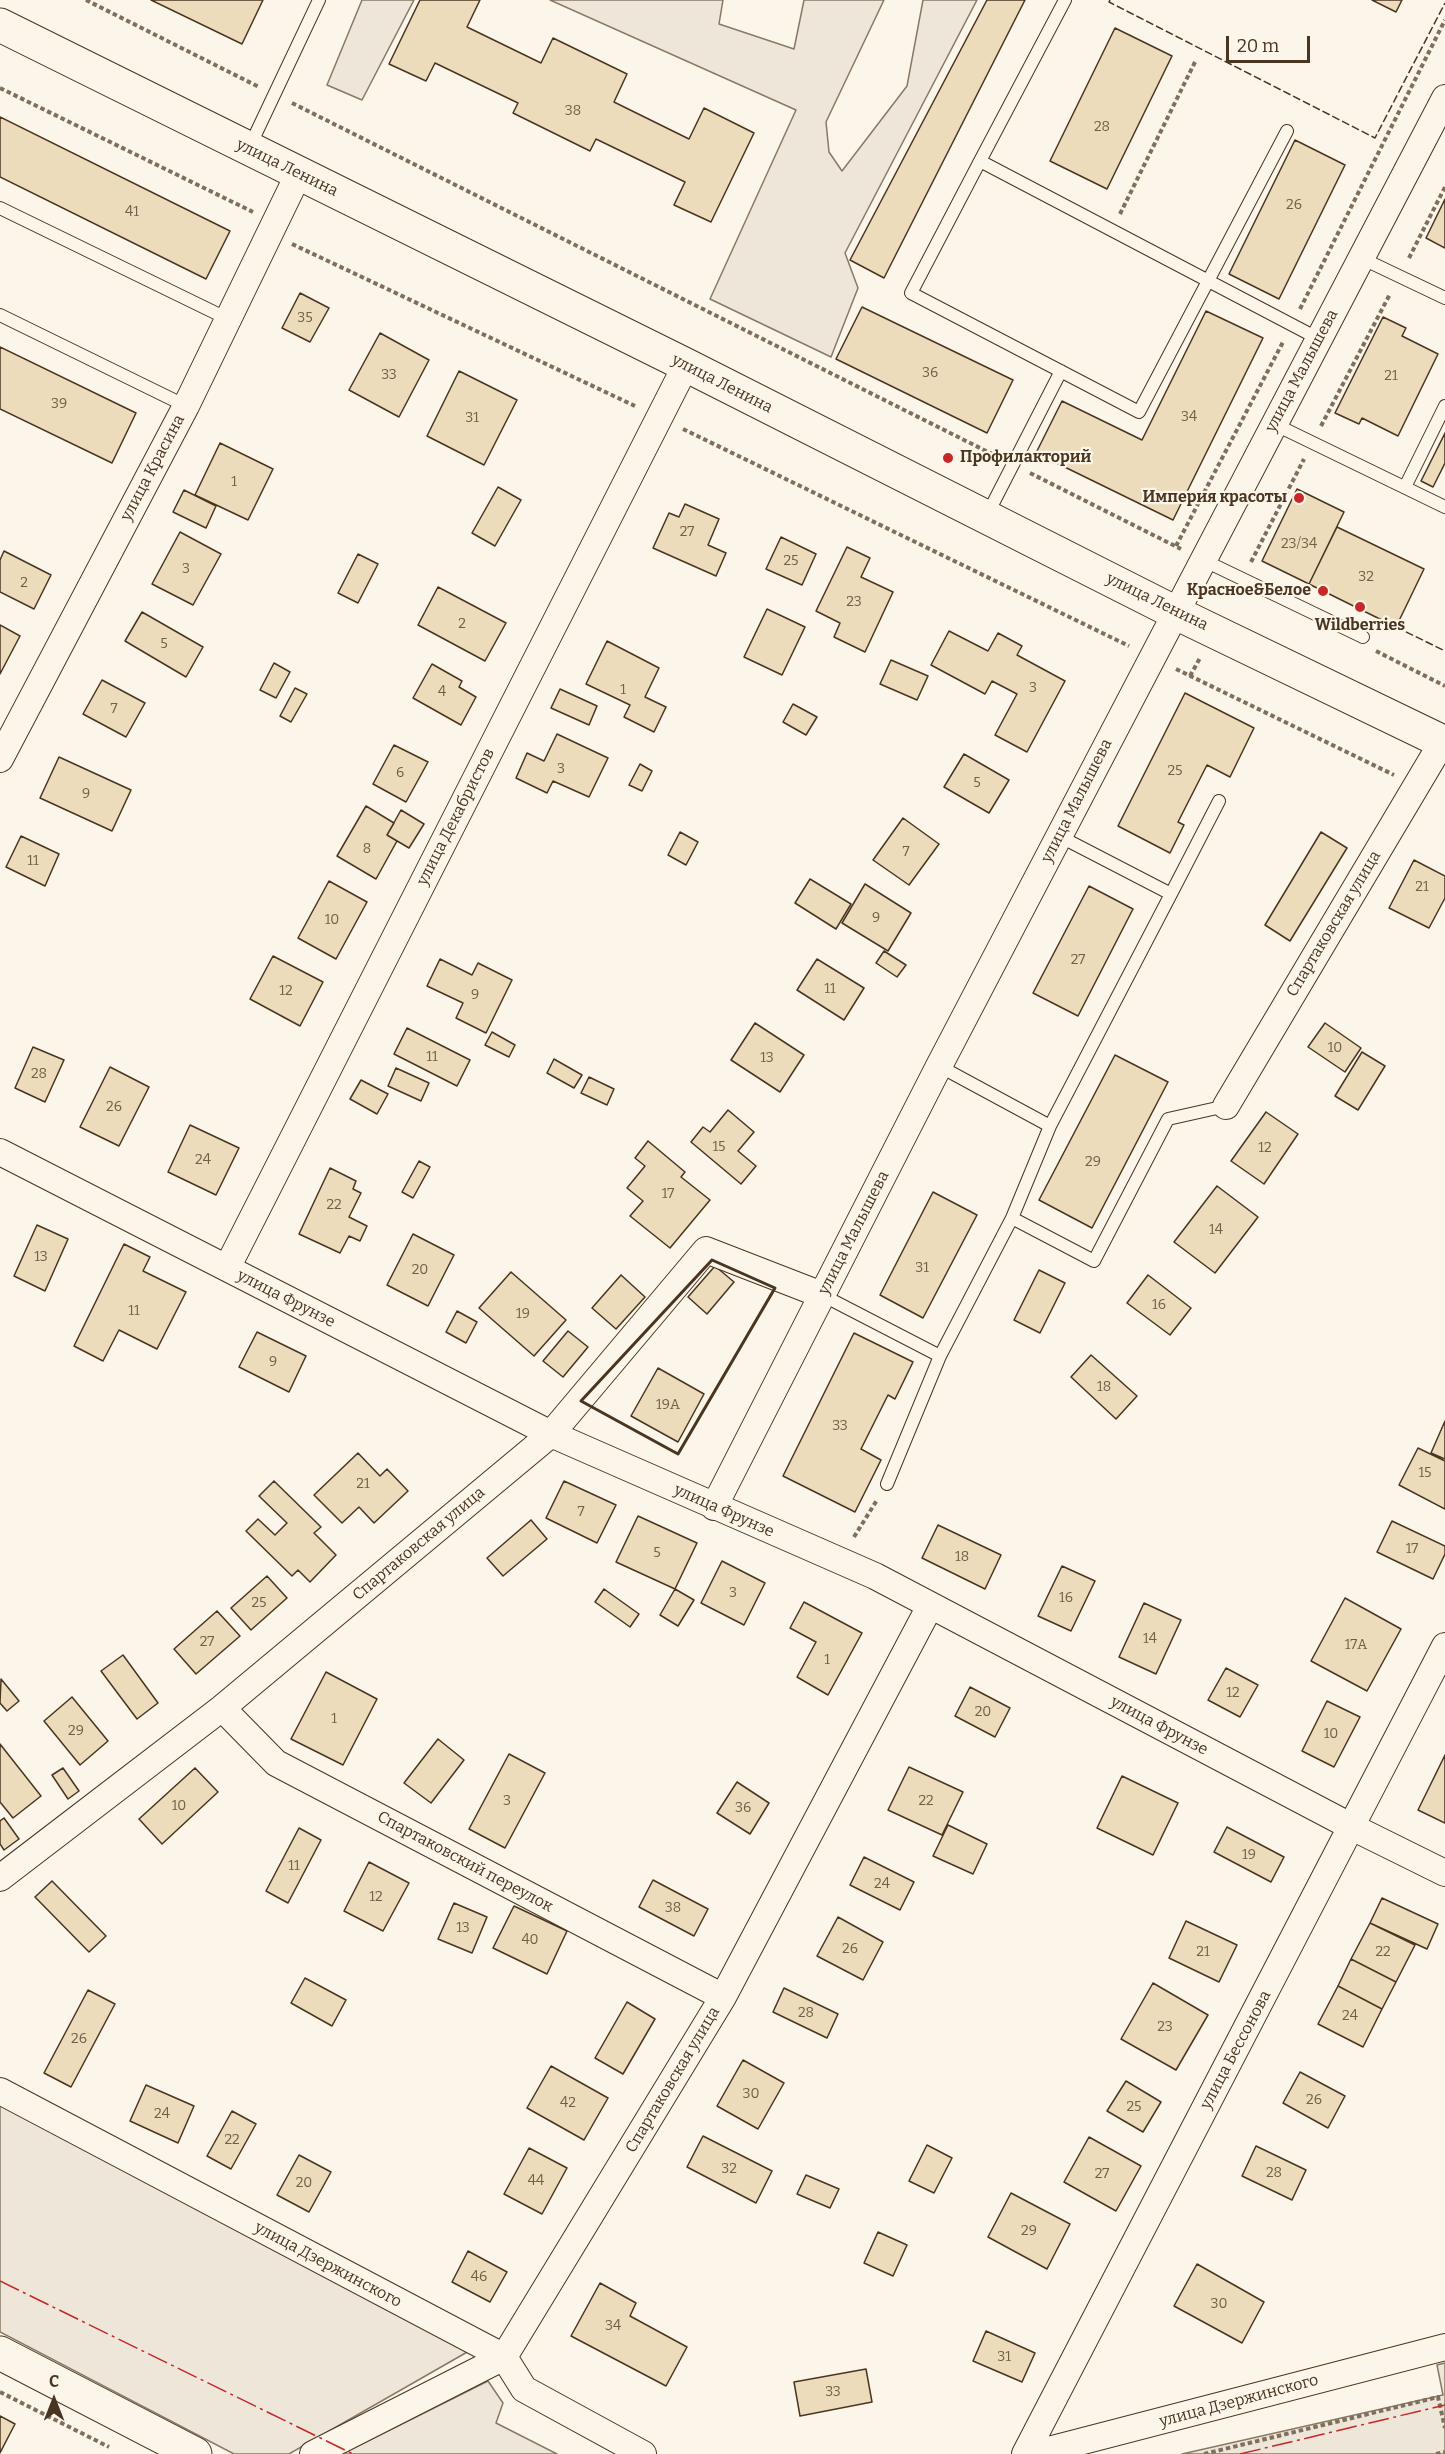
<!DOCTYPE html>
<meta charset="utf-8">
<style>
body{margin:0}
#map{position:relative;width:1445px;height:2454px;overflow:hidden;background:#fbf6e9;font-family:Bitter,serif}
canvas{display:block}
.north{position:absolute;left:24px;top:2370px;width:60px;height:60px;-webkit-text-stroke:4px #fbf6e9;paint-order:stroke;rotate:0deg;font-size:16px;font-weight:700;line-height:24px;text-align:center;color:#4a3520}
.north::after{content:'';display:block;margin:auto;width:21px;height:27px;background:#4a3520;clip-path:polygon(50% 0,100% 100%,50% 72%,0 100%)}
.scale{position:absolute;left:1226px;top:36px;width:84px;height:27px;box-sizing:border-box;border:3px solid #4a3520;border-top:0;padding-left:8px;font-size:18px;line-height:21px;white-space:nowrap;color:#4a3520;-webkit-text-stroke:4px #fbf6e9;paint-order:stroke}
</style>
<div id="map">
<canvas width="1445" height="2454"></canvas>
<div class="north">С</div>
<div class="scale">20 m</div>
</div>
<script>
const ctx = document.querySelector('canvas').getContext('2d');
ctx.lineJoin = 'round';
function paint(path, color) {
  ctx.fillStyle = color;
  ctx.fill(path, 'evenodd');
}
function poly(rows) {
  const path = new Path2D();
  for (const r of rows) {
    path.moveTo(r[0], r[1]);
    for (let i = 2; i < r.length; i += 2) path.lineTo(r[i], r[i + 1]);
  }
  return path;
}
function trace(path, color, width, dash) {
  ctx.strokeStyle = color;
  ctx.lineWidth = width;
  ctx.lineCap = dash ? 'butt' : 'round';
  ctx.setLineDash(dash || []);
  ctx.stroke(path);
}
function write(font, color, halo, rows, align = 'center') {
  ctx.font = font + ' Bitter,serif';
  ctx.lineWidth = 4.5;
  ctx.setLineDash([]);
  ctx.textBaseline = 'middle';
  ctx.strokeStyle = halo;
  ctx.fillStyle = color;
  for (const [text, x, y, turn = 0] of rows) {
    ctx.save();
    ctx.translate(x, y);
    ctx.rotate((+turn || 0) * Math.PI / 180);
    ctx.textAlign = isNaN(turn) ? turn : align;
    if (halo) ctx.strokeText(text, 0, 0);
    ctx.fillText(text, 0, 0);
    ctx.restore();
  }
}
const green = poly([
 [362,0,414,0,362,100,327,85,362,0],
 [550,0,723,0,719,24,794,49,804,0,884,0,826,122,829,152,842,171,907,86,923,0,977,0,845,253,858,288,831,357,710,299,796,110,550,0],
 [0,2103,476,2347,289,2454,234,2454,0,2332,0,2103],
 [1445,2363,1445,2454,1182,2454,1443,2395,1437,2365,1445,2363],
 [488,2381,503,2403,496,2423,557,2454,342,2454,488,2381]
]);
paint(green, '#ede6d9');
trace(green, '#887966', 1.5);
const building = poly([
 [151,0,263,0,242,44,151,0],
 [420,0,480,0,467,27,541,63,553,38,627,74,614,102,689,139,704,108,754,133,711,222,674,205,685,182,596,139,590,151,513,113,518,103,435,63,426,81,389,64,420,0],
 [987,0,1025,0,884,278,850,260,987,0],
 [1372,0,1402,0,1396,12,1372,0],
 [1115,28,1172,56,1107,189,1050,161,1115,28],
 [0,117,230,231,206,279,0,177,0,117],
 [1295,140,1345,165,1279,299,1229,274,1295,140],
 [1445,199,1445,248,1426,238,1445,199],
 [300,293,329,308,310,342,282,328,300,293],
 [862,307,1013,380,987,433,836,359,862,307],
 [1206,311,1263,338,1173,520,1036,453,1062,401,1142,440,1206,311],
 [1383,317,1406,328,1402,336,1438,354,1398,436,1362,418,1359,424,1335,413,1383,317],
 [380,333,429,360,399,417,349,390,380,333],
 [0,347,136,413,112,463,0,409,0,347],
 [459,371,517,400,484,465,427,436,459,371],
 [1445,433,1445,463,1433,487,1421,481,1445,433],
 [220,443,273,469,248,520,195,495,220,443],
 [498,487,521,500,495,546,472,533,498,487],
 [1297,489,1344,512,1309,584,1262,561,1297,489],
 [184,490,216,506,206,528,173,512,184,490],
 [685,504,719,519,708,545,726,553,716,576,653,548,669,513,679,517,685,504],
 [1337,527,1424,569,1396,627,1309,584,1337,527],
 [180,532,221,554,193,605,152,584,180,532],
 [781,537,816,554,802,585,766,569,781,537],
 [847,547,870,558,861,577,893,592,865,652,834,637,840,623,816,611,847,547],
 [4,551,51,575,34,609,0,592,0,560,4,551],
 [358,554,378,564,358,603,338,593,358,554],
 [438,587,506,623,485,661,418,625,438,587],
 [767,609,805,627,782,675,744,657,767,609],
 [142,612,203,647,186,677,125,641,142,612],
 [0,625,20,636,0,674,0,625],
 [949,631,988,651,998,633,1022,646,1017,655,1065,681,1027,752,995,735,1017,694,992,681,985,694,931,665,949,631],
 [607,641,659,668,645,697,666,707,654,732,624,717,630,705,586,684,607,641],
 [891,660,928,676,917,700,880,684,891,660],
 [274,663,290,672,276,698,260,690,274,663],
 [432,664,462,681,459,687,476,697,461,725,413,698,432,664],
 [102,680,145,703,126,737,83,714,102,680],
 [295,688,307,694,291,722,280,716,295,688],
 [560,689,597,706,589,725,551,708,560,689],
 [1185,693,1254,728,1230,777,1207,765,1178,822,1184,825,1170,853,1118,826,1185,693],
 [793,704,817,717,806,735,783,722,793,704],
 [557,734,608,758,589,797,553,781,547,793,516,778,527,753,544,761,557,734],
 [394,745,428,762,406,802,373,784,394,745],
 [964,754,1009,780,989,813,944,787,964,754],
 [59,757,131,790,112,831,40,798,59,757],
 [640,764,652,771,642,791,629,785,640,764],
 [366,806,394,823,387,835,397,841,376,879,337,856,366,806],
 [401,810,424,824,409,848,387,835,401,810],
 [903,818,939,844,909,885,873,860,903,818],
 [680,832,698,842,686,865,668,855,680,832],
 [1321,832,1347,848,1290,941,1265,925,1321,832],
 [21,836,59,854,45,886,6,867,21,836],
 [1414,860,1445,876,1445,898,1429,928,1389,908,1414,860],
 [810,879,851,904,836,929,795,903,810,879],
 [329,881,367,902,336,959,298,938,329,881],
 [865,884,911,913,888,951,842,923,865,884],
 [1089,886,1133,909,1078,1016,1033,993,1089,886],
 [884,951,906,965,897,977,876,963,884,951],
 [273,956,323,982,300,1026,250,999,273,956],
 [440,959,472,975,478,963,512,980,486,1033,456,1018,463,1003,427,986,440,959],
 [817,959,864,988,844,1020,797,990,817,959],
 [755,1023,804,1055,780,1092,731,1060,755,1023],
 [1325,1023,1361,1048,1345,1072,1308,1047,1325,1023],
 [407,1028,470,1060,457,1086,394,1054,407,1028],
 [492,1032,515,1045,509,1057,485,1045,492,1032],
 [33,1047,64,1060,45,1102,15,1088,33,1047],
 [1362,1052,1385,1066,1358,1110,1335,1096,1362,1052],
 [1115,1055,1168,1082,1092,1228,1039,1200,1115,1055],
 [554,1059,582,1075,574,1088,547,1073,554,1059],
 [110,1067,149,1087,119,1146,80,1127,110,1067],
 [396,1068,429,1083,421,1101,388,1086,396,1068],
 [589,1077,614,1089,607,1105,581,1093,589,1077],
 [361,1080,388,1094,377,1114,350,1099,361,1080],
 [728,1110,754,1132,738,1151,756,1166,741,1184,691,1142,703,1127,710,1132,728,1110],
 [1266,1112,1298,1134,1264,1184,1231,1161,1266,1112],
 [190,1125,239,1148,216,1195,168,1172,190,1125],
 [648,1141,685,1172,681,1177,710,1200,670,1248,630,1216,643,1201,627,1188,645,1166,635,1158,648,1141],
 [419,1161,430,1167,413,1198,402,1192,419,1161],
 [330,1168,356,1181,353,1189,361,1193,349,1217,367,1226,360,1241,349,1236,340,1253,299,1234,330,1168],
 [1217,1186,1258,1217,1215,1273,1174,1242,1217,1186],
 [933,1192,977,1215,923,1318,880,1295,933,1192],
 [37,1225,68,1239,45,1291,14,1276,37,1225],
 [413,1234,454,1255,428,1306,387,1285,413,1234],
 [124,1244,150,1257,143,1271,186,1292,157,1349,119,1330,103,1361,74,1346,124,1244],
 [715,1266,734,1282,707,1314,688,1297,715,1266],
 [1039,1270,1065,1283,1040,1333,1014,1320,1039,1270],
 [511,1272,566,1320,534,1356,479,1308,511,1272],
 [621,1275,645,1297,616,1329,592,1308,621,1275],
 [1148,1275,1191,1308,1170,1335,1127,1303,1148,1275],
 [457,1311,477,1322,466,1343,446,1332,457,1311],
 [568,1331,588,1347,563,1377,543,1361,568,1331],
 [257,1332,306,1356,289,1392,239,1367,257,1332],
 [854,1333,913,1362,895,1399,888,1395,861,1449,881,1460,855,1512,783,1476,854,1333],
 [1091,1355,1137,1396,1116,1419,1071,1377,1091,1355],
 [658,1368,704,1394,678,1442,631,1416,658,1368],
 [1445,1421,1445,1459,1431,1453,1445,1421],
 [1418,1448,1445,1461,1445,1509,1399,1485,1418,1448],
 [358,1453,380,1476,387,1469,408,1491,374,1523,359,1507,342,1523,314,1495,358,1453],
 [274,1481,321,1527,314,1533,336,1555,310,1582,298,1570,292,1576,246,1531,258,1519,275,1535,287,1523,259,1496,274,1481],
 [564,1481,616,1505,597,1543,546,1518,564,1481],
 [638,1516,697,1543,675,1589,616,1562,638,1516],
 [531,1520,547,1539,503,1576,487,1558,531,1520],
 [1392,1521,1445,1546,1445,1554,1433,1579,1377,1552,1392,1521],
 [938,1525,1001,1555,985,1589,922,1558,938,1525],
 [722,1561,765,1583,744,1625,701,1603,722,1561],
 [1062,1566,1095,1581,1071,1631,1038,1616,1062,1566],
 [267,1576,287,1598,251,1630,231,1608,267,1576],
 [604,1589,639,1614,630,1627,595,1602,604,1589],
 [675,1589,694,1600,678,1626,660,1615,675,1589],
 [1345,1598,1401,1629,1367,1691,1311,1661,1345,1598],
 [804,1602,862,1633,828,1695,797,1677,816,1642,790,1628,804,1602],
 [1144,1603,1181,1620,1156,1674,1119,1657,1144,1603],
 [217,1611,240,1636,196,1674,174,1649,217,1611],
 [123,1655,158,1703,137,1719,101,1671,123,1655],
 [1226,1668,1258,1685,1240,1717,1208,1700,1226,1668],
 [326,1672,377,1699,343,1765,291,1739,326,1672],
 [1,1679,19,1701,7,1711,0,1703,1,1679],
 [970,1687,1010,1708,995,1737,955,1716,970,1687],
 [72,1697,108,1741,80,1765,44,1721,72,1697],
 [1327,1701,1360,1717,1334,1767,1302,1751,1327,1701],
 [438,1739,464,1760,431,1803,404,1783,438,1739],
 [0,1744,41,1796,13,1818,0,1802,0,1744],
 [509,1754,545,1773,505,1848,469,1829,509,1754],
 [1445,1755,1445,1823,1418,1810,1445,1755],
 [909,1767,963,1792,942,1835,888,1810,909,1767],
 [63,1768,79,1791,68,1799,52,1775,63,1768],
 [195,1768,218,1792,162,1844,139,1819,195,1768],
 [1122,1776,1178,1803,1153,1855,1097,1828,1122,1776],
 [737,1782,769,1803,750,1834,717,1813,737,1782],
 [4,1818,19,1839,4,1850,0,1844,0,1821,4,1818],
 [948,1825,987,1844,973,1874,933,1856,948,1825],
 [1227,1827,1284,1857,1271,1882,1214,1852,1227,1827],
 [299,1828,321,1840,288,1903,266,1891,299,1828],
 [864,1857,914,1882,900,1910,850,1885,864,1857],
 [369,1862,409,1883,383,1931,344,1911,369,1862],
 [653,1880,708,1909,694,1936,639,1907,653,1880],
 [52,1881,106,1936,89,1952,35,1897,52,1881],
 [1382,1898,1438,1924,1427,1949,1370,1923,1382,1898],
 [454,1903,487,1917,472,1953,438,1939,454,1903],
 [514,1906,567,1931,547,1974,493,1948,514,1906],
 [838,1917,883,1942,863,1980,817,1956,838,1917],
 [1186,1921,1237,1945,1219,1982,1169,1958,1186,1921],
 [1370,1923,1415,1945,1396,1982,1351,1959,1370,1923],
 [1351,1959,1396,1982,1382,2009,1338,1986,1351,1959],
 [305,1978,346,2000,332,2026,291,2003,305,1978],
 [1153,1983,1208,2015,1176,2070,1121,2039,1153,1983],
 [1338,1986,1382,2009,1363,2047,1318,2024,1338,1986],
 [784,1988,838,2014,827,2038,773,2012,784,1988],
 [88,1990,115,2004,71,2087,44,2073,88,1990],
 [627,2002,655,2019,623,2074,595,2058,627,2002],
 [743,2060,784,2083,758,2129,717,2106,743,2060],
 [551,2066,608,2098,584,2140,527,2108,551,2066],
 [1300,2072,1345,2096,1328,2128,1283,2103,1300,2072],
 [1126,2081,1161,2102,1143,2132,1107,2111,1126,2081],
 [146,2085,194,2106,178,2143,130,2121,146,2085],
 [232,2111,256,2124,231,2169,207,2156,232,2111],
 [703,2136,772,2171,756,2203,687,2167,703,2136],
 [1089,2137,1141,2166,1116,2211,1064,2182,1089,2137],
 [927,2145,952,2158,934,2193,909,2181,927,2145],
 [1256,2146,1306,2170,1292,2200,1242,2176,1256,2146],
 [529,2148,567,2168,542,2214,504,2194,529,2148],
 [299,2155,331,2172,309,2212,277,2195,299,2155],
 [806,2175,839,2189,830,2208,797,2194,806,2175],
 [1011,2193,1070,2224,1047,2269,988,2237,1011,2193],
 [878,2232,907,2245,893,2276,864,2263,878,2232],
 [468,2251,507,2272,490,2302,452,2282,468,2251],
 [1197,2264,1264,2302,1242,2343,1174,2306,1197,2264],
 [600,2283,636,2303,630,2316,687,2347,666,2386,571,2336,600,2283],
 [986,2331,1035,2353,1022,2382,973,2361,986,2331],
 [866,2369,872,2402,800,2416,794,2382,866,2369],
 [0,2416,15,2424,0,2453,0,2416]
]);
paint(building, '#ecdcbc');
trace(building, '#4a3520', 1.5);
const lane = poly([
 [1065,0,980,161,1319,339],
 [249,148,319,0],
 [980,161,911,293,1139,412,1287,131],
 [0,208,228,319],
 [1361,258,1445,298],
 [0,315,186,406],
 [1274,424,1445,507],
 [1405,487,1445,406],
 [987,515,1061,371],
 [1203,560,1363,637],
 [1059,836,1171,894,1219,801],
 [939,1066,1050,1126],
 [1012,1218,1050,1126,1171,894],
 [822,1295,940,1356,1012,1218,1094,1261,1168,1119,1226,1106],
 [887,1484,940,1356]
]);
const street = poly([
 [0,759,186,406,299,173],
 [1226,1106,1443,741],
 [0,1152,551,1434,875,1576,1352,1827,1445,1873],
 [227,1268,686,365],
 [714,1507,939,1066,1445,98],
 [222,1708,276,1763,723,1997],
 [0,1878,222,1708,551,1434,706,1250,822,1295],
 [0,2091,504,2357,524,2389,643,2454],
 [313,2454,504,2357,723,1997,930,1606],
 [1025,2454,1445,1646],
 [1033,2454,1445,2347]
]);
const secondary = poly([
 [0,25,686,365,1176,613,1445,743],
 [0,2353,195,2454]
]);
trace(lane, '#4a3520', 14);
trace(street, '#4a3520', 28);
trace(secondary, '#4a3520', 35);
trace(poly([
 [86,0,259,87],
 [0,88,253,212],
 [292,103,996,456],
 [1120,214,1196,60],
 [292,244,635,406],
 [1409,258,1445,187],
 [1300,309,1445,20],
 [1321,426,1390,294],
 [683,429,1129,646],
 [1030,473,1181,549],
 [1176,546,1283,342],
 [1251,562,1304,459],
 [1376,651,1445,686],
 [1176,669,1394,775],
 [1190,676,1200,658],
 [854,1537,877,1500],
 [0,2392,109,2447],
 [1204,2454,1438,2397,1445,2428],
 [1436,2454,1445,2452]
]), '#7f6f5c', 4, [4.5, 3]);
trace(lane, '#fbf6e9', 12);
trace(street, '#fbf6e9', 26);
trace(secondary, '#fbf6e9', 33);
trace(poly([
 [1110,0,1109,2,1375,138,1445,3],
 [1396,627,1445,651]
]), '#4a3520', 1.5, [8, 3]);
trace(poly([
 [712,1260,775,1288,678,1454,581,1401,712,1260]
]), '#4a3520', 3);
trace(poly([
 [0,2281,353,2454],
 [1240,2454,1445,2405]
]), '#c62828', 1.5, [21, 4.5, 3, 4.5]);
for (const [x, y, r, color] of [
 [948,458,6,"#c62828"],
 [1299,498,6,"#c62828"],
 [1323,591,6,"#c62828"],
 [1360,607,6,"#c62828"]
]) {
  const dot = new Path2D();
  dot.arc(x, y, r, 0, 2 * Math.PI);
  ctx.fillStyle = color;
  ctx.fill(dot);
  trace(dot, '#fbf6e9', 2);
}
write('14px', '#725f47', null, [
 ["38",573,111],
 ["28",1102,127],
 ["26",1294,205],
 ["41",132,212],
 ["35",305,318],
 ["36",930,373],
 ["33",389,375],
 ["21",1391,376],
 ["39",59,404],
 ["34",1189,417],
 ["31",472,418],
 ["1",234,482],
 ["27",687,532],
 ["23/34",1299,544],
 ["25",791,561],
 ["3",186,569],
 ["32",1366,577],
 ["2",24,583],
 ["23",854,602],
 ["2",462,624],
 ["5",164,644],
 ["3",1033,688],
 ["1",623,690],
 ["4",442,692],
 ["7",114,709],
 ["3",561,769],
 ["25",1175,771],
 ["6",400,773],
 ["5",977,783],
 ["9",86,794],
 ["8",367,849],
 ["7",906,852],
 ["11",33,861],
 ["21",1422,887],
 ["9",876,918],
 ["10",332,920],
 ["27",1078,960],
 ["11",830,989],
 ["12",286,991],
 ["9",475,995],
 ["10",1335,1048],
 ["11",432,1057],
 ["13",767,1058],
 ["28",39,1074],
 ["26",114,1107],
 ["15",719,1147],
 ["12",1265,1148],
 ["24",203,1160],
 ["29",1093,1162],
 ["17",668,1194],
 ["22",334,1205],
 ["14",1216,1230],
 ["13",41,1257],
 ["31",922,1268],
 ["20",420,1270],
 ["16",1159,1305],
 ["11",134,1311],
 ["19",523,1314],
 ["9",273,1362],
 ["18",1104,1387],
 ["19А",668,1405],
 ["33",840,1426],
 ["15",1425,1473],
 ["21",363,1484],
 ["7",581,1512],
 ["17",1412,1549],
 ["5",657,1553],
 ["18",962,1557],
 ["3",733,1593],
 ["16",1066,1598],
 ["25",259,1603],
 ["14",1150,1639],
 ["27",207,1642],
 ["17А",1356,1645],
 ["1",827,1660],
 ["12",1233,1693],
 ["20",983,1712],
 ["1",334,1719],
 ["29",76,1731],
 ["10",1331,1734],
 ["3",507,1801],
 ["22",926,1801],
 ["10",179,1806],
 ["36",743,1808],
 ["19",1249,1855],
 ["11",294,1866],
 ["24",882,1884],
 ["12",376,1897],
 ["38",673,1908],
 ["13",463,1928],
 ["40",530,1940],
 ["26",850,1949],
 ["21",1203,1952],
 ["22",1383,1952],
 ["28",806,2013],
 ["24",1350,2016],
 ["23",1165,2027],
 ["26",79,2039],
 ["30",751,2094],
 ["26",1314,2100],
 ["42",568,2103],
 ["25",1134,2107],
 ["24",162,2114],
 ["22",232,2140],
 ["32",729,2169],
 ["28",1274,2173],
 ["27",1102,2174],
 ["44",536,2181],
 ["20",304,2183],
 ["29",1029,2231],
 ["46",479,2277],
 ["30",1219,2304],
 ["34",613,2326],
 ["31",1004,2357],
 ["33",833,2392]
]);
write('16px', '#4a3520', '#fbf6e9', [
 ["улица Ленина",287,168,26],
 ["улица Малышева",1302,371,-62],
 ["улица Ленина",722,384,27],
 ["улица Красина",153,468,-62],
 ["улица Ленина",1157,602,26],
 ["улица Малышева",1077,801,-63],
 ["улица Декабристов",456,817,-63],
 ["Спартаковская улица",1334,924,-59],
 ["улица Малышева",854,1233,-63],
 ["улица Фрунзе",286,1299,27],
 ["улица Фрунзе",724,1511,24],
 ["Спартаковская улица",419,1544,-40],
 ["улица Фрунзе",1159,1726,28],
 ["Спартаковский переулок",465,1862,28],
 ["улица Бессонова",1236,2050,-62],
 ["Спартаковская улица",673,2080,-59],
 ["улица Дзержинского",328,2265,28],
 ["улица Дзержинского",1239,2401,-15]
]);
write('bold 16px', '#4a3520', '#fbf6e9', [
 ["Профилакторий",960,458,"left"],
 ["Империя красоты",1287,498],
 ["Красное&Белое",1311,591],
 ["Wildberries",1360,626,"center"]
], 'right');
</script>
